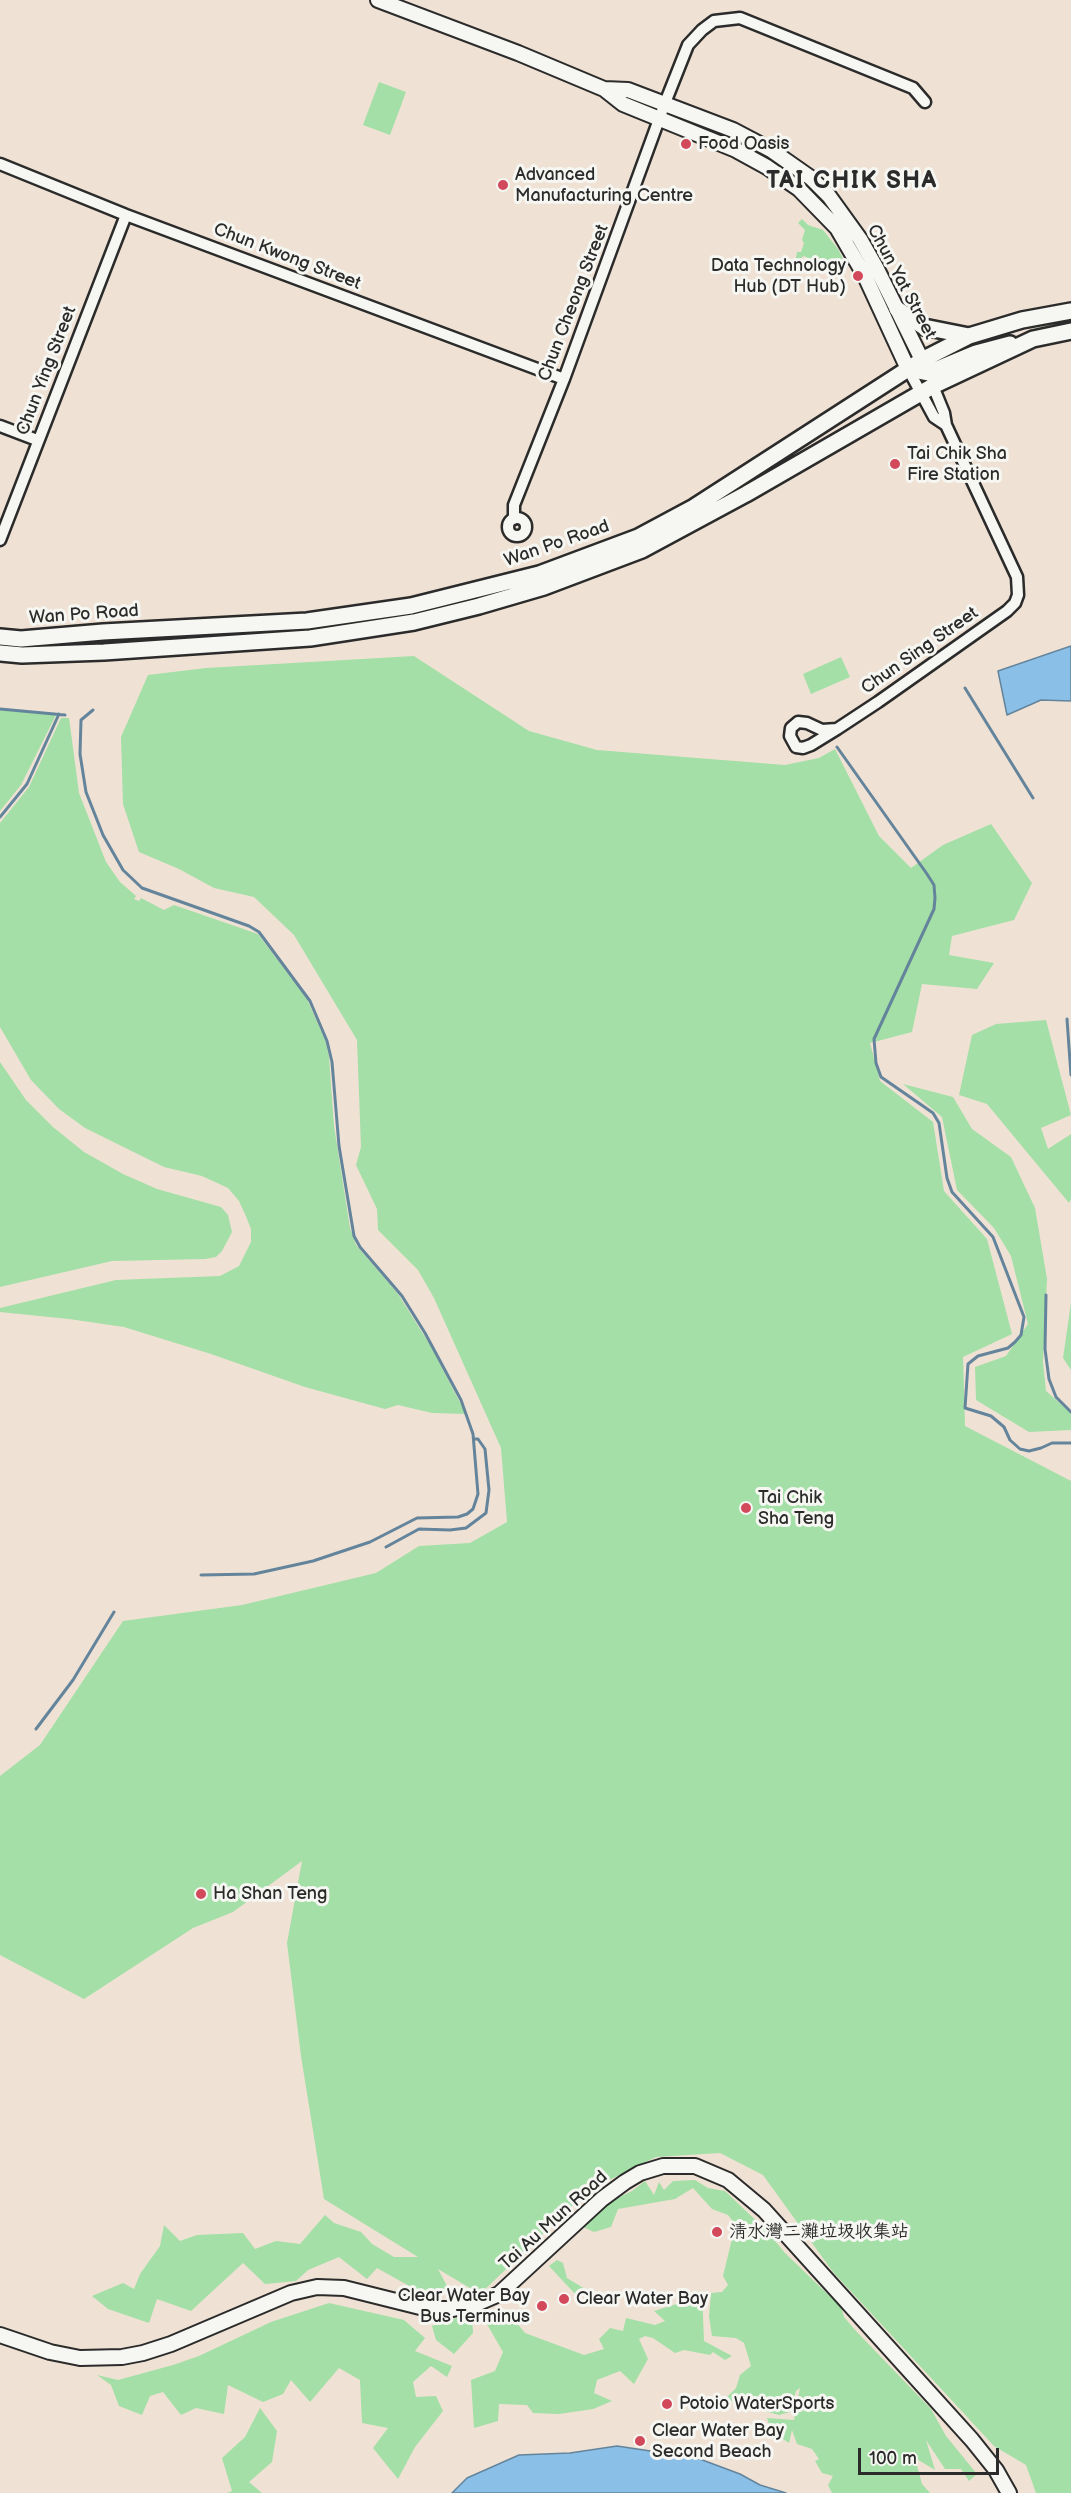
<!DOCTYPE html>
<meta charset="utf-8">
<style>
body{margin:0}
#map{position:relative;width:1071px;height:2493px;overflow:hidden;background:#efe2d4;font-family:"Balsamiq Sans",sans-serif}
canvas{display:block}
.scale{position:absolute;left:858px;top:2448px;width:141px;height:27px;box-sizing:border-box;border:3px solid #2b2b2b;border-top:0;padding-left:8px;font-size:18px;line-height:21px;white-space:nowrap;color:#2b2b2b;-webkit-text-stroke:4px #f6f6f2;paint-order:stroke}
</style>
<div id="map">
<canvas width="1071" height="2493"></canvas>
<div class="scale">100 m</div>
</div>
<script>
const ctx = document.querySelector('canvas').getContext('2d');
ctx.lineJoin = 'round';
function paint(path, color) {
  ctx.fillStyle = color;
  ctx.fill(path, 'evenodd');
}
function poly(rows) {
  const path = new Path2D();
  for (const r of rows) {
    if (r.length === 3) {
      path.moveTo(r[0] + r[2], r[1]);
      path.arc(r[0], r[1], r[2], 0, 2 * Math.PI);
      continue;
    }
    path.moveTo(r[0], r[1]);
    for (let i = 2; i < r.length; i += 2) path.lineTo(r[i], r[i + 1]);
  }
  return path;
}
function trace(path, color, width, dash) {
  ctx.strokeStyle = color;
  ctx.lineWidth = width;
  ctx.lineCap = dash ? 'butt' : 'round';
  ctx.setLineDash(dash || []);
  ctx.stroke(path);
}
function write(font, color, halo, rows, align = 'center') {
  ctx.font = font + ' "Balsamiq Sans","LXGW WenKai TC",sans-serif';
  ctx.lineWidth = 6;
  ctx.setLineDash([]);
  ctx.textBaseline = 'middle';
  ctx.strokeStyle = halo;
  ctx.fillStyle = color;
  for (const [text, x, y, turn = 0] of rows) {
    ctx.save();
    ctx.translate(x, y);
    ctx.rotate((+turn || 0) * Math.PI / 180);
    ctx.textAlign = isNaN(turn) ? turn : align;
    if (halo) ctx.strokeText(text, 0, 0);
    ctx.fillText(text, 0, 0);
    ctx.restore();
  }
}
paint(poly([
 [379,82,406,92,390,135,363,125],
 [802,219,808,225,823,230,838,249,844,261,839,267,840,272,829,273,828,265,815,260,810,263,807,262,808,258,804,256,798,260,796,258,797,252,801,252,804,243,802,240,805,230,798,223],
 [414,656,529,731,597,750,785,765,819,758,835,749,879,836,911,868,943,845,991,824,1032,883,1014,920,952,936,949,955,994,963,977,989,922,984,912,1032,870,1043,880,1081,933,1122,944,1191,987,1239,1012,1334,963,1357,965,1426,1071,1481,1071,2493,1036,2493,1026,2465,994,2446,833,2272,763,2175,720,2153,656,2157,589,2190,480,2294,438,2269,449,2290,420,2292,377,2268,367,2279,339,2257,308,2270,296,2281,265,2284,243,2263,191,2311,157,2299,149,2323,108,2309,92,2296,123,2283,134,2289,140,2274,160,2246,164,2225,180,2241,197,2235,243,2233,255,2249,276,2241,300,2244,325,2215,334,2223,361,2232,372,2244,394,2257,418,2257,324,2199,301,2056,287,1943,302,1861,233,1912,193,1928,84,1999,0,1955,0,1776,40,1745,123,1621,242,1605,376,1573,419,1546,470,1543,507,1522,501,1448,434,1298,418,1270,378,1230,377,1209,356,1165,361,1147,357,1040,294,935,254,897,214,888,179,869,139,852,123,804,121,737,148,675,206,668],
 [841,657,850,677,811,694,803,674],
 [0,710,56,715,21,785,0,811],
 [61,718,69,718,79,793,106,862,120,882,136,896,134,899,139,901,141,898,164,910,174,905,258,934,307,999,326,1042,329,1057,334,1126,350,1228,356,1245,398,1294,430,1345,466,1414,432,1413,398,1405,385,1409,305,1387,211,1354,124,1327,69,1319,0,1312,0,1308,116,1280,220,1276,239,1266,251,1242,251,1229,245,1214,239,1201,228,1188,202,1176,164,1167,85,1128,59,1109,31,1080,0,1027,0,823,29,787],
 [1046,1020,1071,1115,1041,1128,1048,1149,1071,1134,1071,1199,1069,1203,987,1104,959,1095,972,1035,996,1024],
 [0,1062,26,1100,53,1127,84,1152,123,1174,157,1189,221,1207,228,1215,232,1232,222,1251,216,1257,205,1259,112,1261,0,1287],
 [903,1084,953,1097,972,1129,1011,1157,1035,1208,1047,1279,1043,1362,1046,1391,1071,1413,1071,1430,1029,1432,976,1400,975,1367,1006,1356,1028,1324,1011,1256,994,1228,957,1190,942,1117],
 [1071,1303,1071,1370,1063,1358],
 [695,2180,708,2188,725,2191,767,2231,785,2253,841,2307,844,2317,856,2331,931,2409,946,2436,977,2474,969,2481,961,2469,945,2469,926,2440,935,2470,915,2458,922,2484,930,2493,832,2493,828,2485,833,2476,822,2473,815,2461,819,2459,812,2449,797,2444,792,2430,789,2443,771,2431,767,2418,794,2420,800,2388,796,2391,790,2412,779,2415,765,2411,753,2396,738,2403,725,2399,736,2388,740,2375,751,2366,744,2343,736,2338,712,2336,709,2316,711,2293,722,2292,728,2285,723,2276,732,2239,732,2220,728,2215,712,2209,693,2188,675,2199,618,2209,611,2227,594,2232,583,2227,603,2205,632,2191,645,2181,654,2195,659,2182,664,2190,673,2181],
 [557,2260,563,2263,567,2278,585,2289,585,2296,577,2296,549,2266],
 [699,2291,702,2292,704,2341,732,2356,725,2360,713,2352,710,2355,684,2350,675,2353,653,2338,645,2336,639,2339,648,2359,634,2384,620,2371,597,2380,594,2393,612,2401,593,2409,559,2414,533,2413,527,2405,499,2404,498,2421,474,2428,471,2380,495,2371,503,2352,484,2319,507,2311,525,2333,584,2355,604,2349,599,2339,610,2328,623,2331,626,2318,655,2325,665,2321,654,2311,680,2303],
 [329,2303,404,2320,425,2338,415,2351,452,2366,447,2377,431,2366,413,2382,416,2397,436,2396,443,2411,415,2447,398,2479,373,2448,388,2428,362,2423,360,2380,339,2368,310,2402,291,2380,283,2394,263,2402,228,2385,224,2414,196,2408,181,2415,163,2392,150,2396,142,2415,119,2406,111,2385,97,2375,118,2380,173,2365,199,2356,271,2322],
 [472,2316,473,2333,454,2354,436,2340,432,2326,450,2319],
 [260,2408,277,2431,272,2462,249,2482,262,2493,227,2493,232,2491,222,2458,245,2437]
]), '#a3dfa6');
const water = poly([
 [1071,646,1071,701,1041,700,1007,715,998,671,1071,646],
 [617,2446,697,2458,740,2474,760,2485,786,2493,452,2493,467,2478,519,2455,570,2453,617,2446]
]);
paint(water, '#8ac0e8');
trace(water, '#64849c', 1.5);
trace(poly([
 [965,688,1033,798],
 [0,709,65,715],
 [93,710,81,720,80,754,86,792,103,835,123,870,142,888,249,926,259,932,310,1001,327,1041,332,1062,339,1146,354,1236,360,1247,402,1296,425,1333,461,1400,473,1434,478,1494,473,1509,467,1514,458,1517,417,1518,370,1542,313,1561,254,1574,201,1575],
 [837,747,927,874,934,885,935,898,934,909,874,1039,876,1063,881,1077,923,1106,933,1113,939,1123,947,1178,952,1192,993,1237,1024,1317,1021,1335,1015,1342,1008,1348,978,1356,968,1364,965,1408,991,1416,1004,1427,1010,1440,1020,1449,1029,1451,1041,1448,1052,1443,1071,1443],
 [0,817,27,784,59,714],
 [1067,1019,1071,1075],
 [1046,1295,1045,1349,1049,1379,1056,1397,1071,1412],
 [386,1547,419,1529,450,1530,466,1528,486,1513,489,1490,485,1449,478,1439,474,1439],
 [36,1729,73,1680,114,1612]
]), '#64849c', 3);
const minor = poly([
 [0,164,126,215,564,379],
 [908,369,934,417,946,425],
 [0,426,37,440],
 [517,527,9],
 [514,519,514,505,564,379,665,103,688,45,702,30,714,21,740,18,913,88,925,102],
 [0,540,126,215],
 [837,729,822,730,807,723,798,722,791,728,790,736,796,747,803,748,811,745,837,729,878,702,1007,611,1015,603,1018,595,1017,577,946,425,944,413,933,386]
]);
const tertiary = poly([
 [378,0,518,53,604,89,623,104,736,150,767,167,799,189,837,228,865,276,908,369],
 [604,89,628,90,733,130,771,150,811,178,829,196,860,239,877,269,927,370],
 [0,2335,50,2352,80,2358,122,2357,143,2353,171,2344,291,2293,317,2287,344,2288,428,2309,453,2309,476,2304,499,2294,602,2199,625,2182,640,2173,663,2166,695,2166,728,2180,764,2210,972,2440,996,2470,1009,2493]
]);
const secondary = poly([
 [897,309,924,327,969,336],
 [908,369,928,373,976,353,1010,344],
 [0,637,21,639,103,632,307,621,411,606,539,574,638,537,694,507,922,360,969,336,1022,320,1071,311],
 [0,653,22,655,104,652,310,638,414,622,479,606,544,587,642,550,746,494,933,386,1033,339,1071,331]
]);
trace(minor, '#2b2b2b', 15);
trace(tertiary, '#2b2b2b', 18);
trace(secondary, '#2b2b2b', 20);
trace(minor, '#f6f6f2', 10);
trace(tertiary, '#f6f6f2', 14);
trace(secondary, '#f6f6f2', 15);
for (const [x, y, r, color] of [
 [686,144,6,"#d1495b"],
 [503,185,6,"#d1495b"],
 [858,276,6,"#d1495b"],
 [895,464,6,"#d1495b"],
 [746,1508,6,"#d1495b"],
 [201,1894,6,"#d1495b"],
 [717,2232,6,"#d1495b"],
 [564,2299,6,"#d1495b"],
 [542,2306,6,"#d1495b"],
 [667,2404,6,"#d1495b"],
 [640,2441,6,"#d1495b"]
]) {
  const dot = new Path2D();
  dot.arc(x, y, r, 0, 2 * Math.PI);
  ctx.fillStyle = color;
  ctx.fill(dot);
  trace(dot, '#f6f6f2', 2);
}
write('18px', '#2b2b2b', '#f6f6f2', [
 ["Food Oasis",698,144],
 ["Advanced",515,175],
 ["Manufacturing Centre",515,196],
 ["Data Technology",846,266,"right"],
 ["Hub (DT Hub)",846,287,"right"],
 ["Tai Chik Sha",907,454],
 ["Fire Station",907,475],
 ["Tai Chik",758,1498],
 ["Sha Teng",758,1519],
 ["Ha Shan Teng",213,1894],
 ["清水灣二灘垃圾收集站",729,2232],
 ["Clear Water Bay",530,2296,"right"],
 ["Bus Terminus",530,2317,"right"],
 ["Clear Water Bay",576,2299],
 ["Potoio WaterSports",679,2404],
 ["Clear Water Bay",652,2431],
 ["Second Beach",652,2452]
], 'left');
write('18px', '#2b2b2b', '#f6f6f2', [
 ["Chun Kwong Street",287,257,21],
 ["Chun Yat Street",901,282,62],
 ["Chun Cheong Street",574,303,-69],
 ["Chun Ying Street",47,371,-69],
 ["Wan Po Road",557,544,-19],
 ["Wan Po Road",84,615,-4],
 ["Chun Sing Street",920,651,-35],
 ["Tai Au Mun Road",554,2221,-42]
]);
ctx.letterSpacing = '1.5px';
write('bold 24px', '#2b2b2b', '#f6f6f2', [
 ["TAI CHIK SHA",852,182]
]);
ctx.letterSpacing = '0px';
</script>
